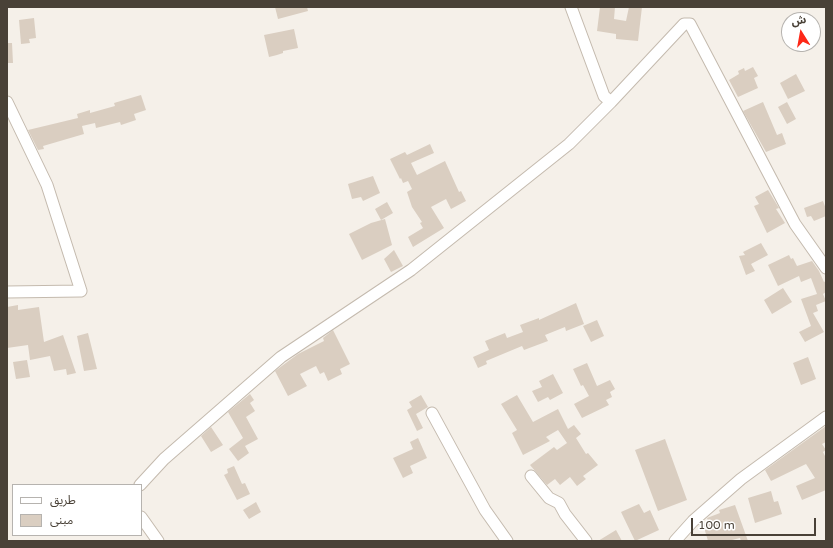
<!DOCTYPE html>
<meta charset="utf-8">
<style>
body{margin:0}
#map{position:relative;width:833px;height:548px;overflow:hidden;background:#f5f0e9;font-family:"Varela Round","Noto Sans Arabic",sans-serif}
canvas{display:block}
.frame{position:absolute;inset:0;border:8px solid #494137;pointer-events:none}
.legend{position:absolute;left:12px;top:484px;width:130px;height:52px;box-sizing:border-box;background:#fff;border:1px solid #b6b3af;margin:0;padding:5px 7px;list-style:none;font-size:12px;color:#494137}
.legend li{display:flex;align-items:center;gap:8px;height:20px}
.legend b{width:20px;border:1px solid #b6b3af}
.north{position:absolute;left:781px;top:12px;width:40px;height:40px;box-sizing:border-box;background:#fff;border:1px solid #b6b3af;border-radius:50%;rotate:349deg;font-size:11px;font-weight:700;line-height:16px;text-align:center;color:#494137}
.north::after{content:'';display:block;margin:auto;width:14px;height:18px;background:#fd2818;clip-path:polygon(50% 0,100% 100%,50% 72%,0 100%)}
.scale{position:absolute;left:691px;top:518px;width:125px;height:18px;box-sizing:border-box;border:2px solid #494137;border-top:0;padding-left:5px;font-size:12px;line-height:14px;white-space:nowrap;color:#494137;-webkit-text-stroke:3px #fff;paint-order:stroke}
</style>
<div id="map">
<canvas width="833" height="548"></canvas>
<div class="frame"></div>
<ul class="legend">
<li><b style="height:5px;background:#fff"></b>طريق</li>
<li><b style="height:11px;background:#dacec1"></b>مبنى</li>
</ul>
<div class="north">ش</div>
<div class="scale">100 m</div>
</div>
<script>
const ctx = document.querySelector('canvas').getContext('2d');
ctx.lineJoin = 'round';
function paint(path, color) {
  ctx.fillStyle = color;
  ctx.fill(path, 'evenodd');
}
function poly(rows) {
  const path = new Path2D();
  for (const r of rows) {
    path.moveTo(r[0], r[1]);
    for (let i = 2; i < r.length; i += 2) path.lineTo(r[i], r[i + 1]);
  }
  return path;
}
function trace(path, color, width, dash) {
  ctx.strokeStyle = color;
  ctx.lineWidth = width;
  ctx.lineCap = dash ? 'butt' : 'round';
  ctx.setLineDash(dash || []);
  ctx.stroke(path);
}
paint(poly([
 [275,7,307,7,308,11,278,19],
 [600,7,615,7,614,19,626,21,629,7,642,7,638,41,616,39,616,34,597,31],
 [34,18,36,38,29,39,30,43,21,44,19,20],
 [294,29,298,48,283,51,283,53,277,55,269,57,264,35],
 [7,43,12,43,13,63,7,63],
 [753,67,758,76,754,78,758,88,738,97,729,80,739,74,738,71,744,68,745,71],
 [796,74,805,91,788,99,780,83],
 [141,95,146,110,134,114,136,120,121,125,120,122,96,128,95,123,82,126,84,134,43,146,44,149,38,150,28,130,78,118,77,114,90,110,90,113,115,106,114,103],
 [763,102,777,135,782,133,786,144,766,152,743,111],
 [787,102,796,119,787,124,778,107],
 [430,144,434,153,411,163,417,175,445,161,459,192,461,191,466,201,451,209,446,199,431,207,444,228,413,247,408,237,423,228,420,223,422,222,412,207,407,192,412,189,408,181,403,183,401,178,400,179,390,159,405,152,407,155],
 [373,176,380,193,363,201,361,197,352,199,348,184],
 [768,190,779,208,776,209,785,223,767,233,754,206,759,204,755,197],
 [823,201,826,209,826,216,814,221,811,216,807,217,804,208],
 [387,202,393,213,381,220,375,209],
 [385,219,392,245,362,260,349,234,371,223],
 [761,243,768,255,751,264,755,271,746,275,739,256,745,255,743,252],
 [394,250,403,266,391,272,384,259],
 [789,255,791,259,793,258,797,266,812,261,819,271,824,282,826,281,826,292,823,294,826,301,816,305,818,311,813,313,824,332,805,342,799,332,811,326,801,299,817,294,811,278,801,282,799,276,778,286,768,265],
 [783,288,792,302,772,314,764,300],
 [576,303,584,324,566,331,565,327,545,335,548,341,524,350,522,346,486,361,487,364,478,368,473,357,489,350,485,341,505,333,507,338,523,332,520,325,539,318,539,320],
 [18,305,18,310,39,307,44,342,63,335,76,373,67,375,66,369,54,371,50,356,30,360,28,345,7,348,7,307],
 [597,320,604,336,591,342,583,326],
 [333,330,350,364,340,369,342,374,328,381,324,372,320,374,316,366,300,374,307,386,288,396,275,371,298,354,324,341,323,338],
 [88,333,97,369,84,371,77,336],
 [808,357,816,379,801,385,793,363],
 [27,360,30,377,16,379,13,362],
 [587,363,597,386,610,380,615,389,610,392,612,397,606,400,609,405,582,418,574,404,589,396,583,385,581,386,573,369],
 [553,374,563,393,550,400,548,397,538,402,532,391,542,387,539,381],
 [250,394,254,400,250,403,255,411,246,417,258,439,245,446,249,453,238,461,229,449,243,438,228,412],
 [421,395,428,407,416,414,423,428,417,431,407,410,412,407,409,402],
 [517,395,533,422,558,409,568,429,574,425,581,434,576,438,586,454,588,453,598,465,583,476,586,479,577,486,570,477,560,485,555,479,547,485,530,465,554,447,557,450,567,443,558,430,546,437,550,441,523,455,512,433,517,430,501,404],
 [826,426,826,442,822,444,826,450,823,452,826,458,826,490,802,500,796,486,815,478,806,464,771,481,765,470],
 [211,427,223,445,211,452,201,436],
 [418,438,427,458,410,466,413,473,403,478,393,458,413,449,410,442],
 [665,439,687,500,658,511,635,450],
 [234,466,242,484,245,483,250,494,237,500,224,475,228,473,227,469],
 [771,491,774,502,778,501,782,514,755,523,748,498],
 [256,502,261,512,249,519,243,510],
 [639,504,644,513,650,510,659,530,635,541,621,512],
 [735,505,748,541,741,541,740,538,728,541,708,541,703,524,709,523,707,518,720,513,719,510],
 [616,530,622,541,598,541]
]), '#dacec1');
const minor = poly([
 [571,7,604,96,611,102,684,24,690,24,795,224,826,268],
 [7,102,47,185,81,291,7,292],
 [432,413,485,510,507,541],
 [531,476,549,498,559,503,565,514,586,541],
 [140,485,164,459,281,357,411,270,569,144,611,102],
 [141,517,158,541],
 [675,541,693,521,741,479,826,417]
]);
trace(minor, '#c4baae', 13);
trace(minor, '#fff', 11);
</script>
